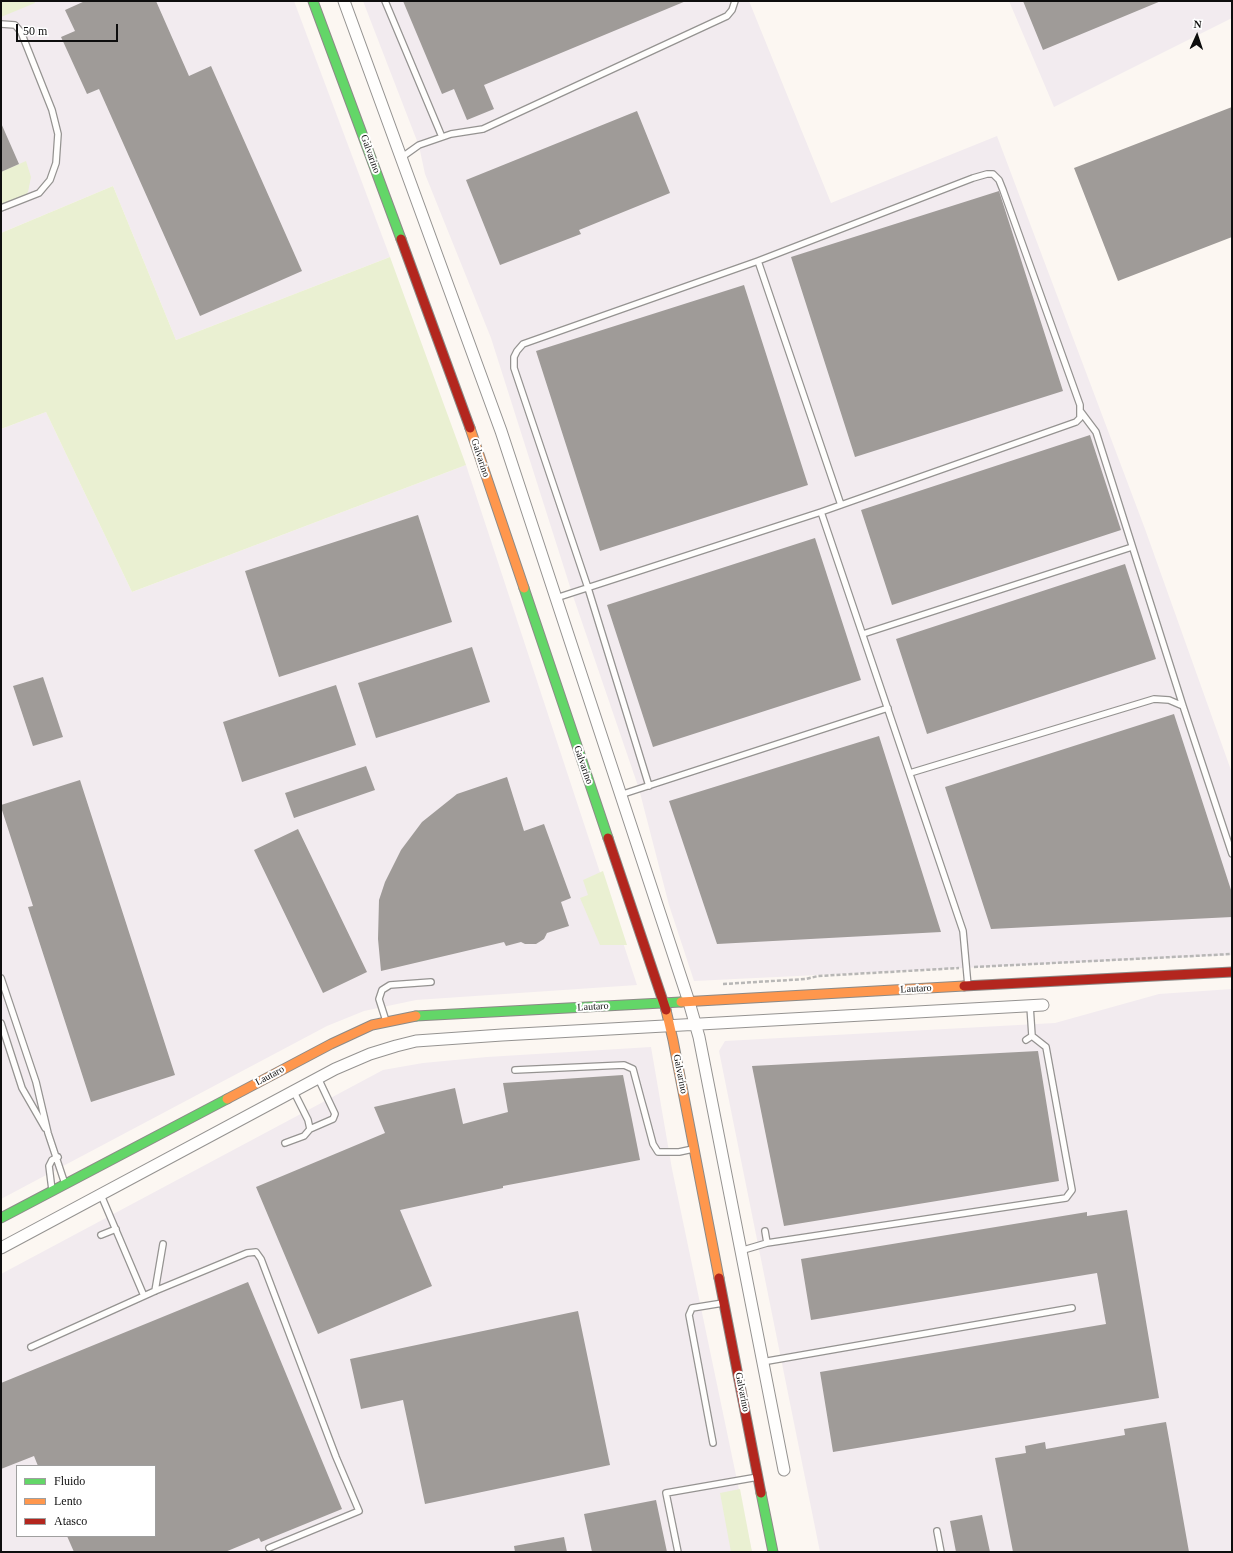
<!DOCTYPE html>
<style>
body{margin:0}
#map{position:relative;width:1233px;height:1553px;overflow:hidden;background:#fcf7f2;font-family:Georgia,serif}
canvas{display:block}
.frame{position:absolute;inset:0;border:2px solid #0e0e0e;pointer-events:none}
.legend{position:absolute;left:16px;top:1465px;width:140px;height:72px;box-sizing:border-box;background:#fff;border:1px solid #9f9f9f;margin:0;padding:5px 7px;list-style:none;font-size:12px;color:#0e0e0e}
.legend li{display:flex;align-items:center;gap:8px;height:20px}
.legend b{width:20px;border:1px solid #9f9f9f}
.north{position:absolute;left:1177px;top:16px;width:40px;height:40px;-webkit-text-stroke:3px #fff;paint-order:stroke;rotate:3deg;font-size:11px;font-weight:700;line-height:16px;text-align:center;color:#0e0e0e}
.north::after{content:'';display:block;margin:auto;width:14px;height:18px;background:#0e0e0e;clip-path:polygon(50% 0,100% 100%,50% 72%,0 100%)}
.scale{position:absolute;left:16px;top:24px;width:102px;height:18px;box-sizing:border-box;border:2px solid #0e0e0e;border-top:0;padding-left:5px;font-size:12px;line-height:14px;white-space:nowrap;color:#0e0e0e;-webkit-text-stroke:3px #fff;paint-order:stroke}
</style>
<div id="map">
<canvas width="1233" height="1553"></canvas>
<div class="frame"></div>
<ul class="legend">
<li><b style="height:5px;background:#63d668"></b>Fluido</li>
<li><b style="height:5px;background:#ff974d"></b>Lento</li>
<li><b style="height:5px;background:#b3261e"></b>Atasco</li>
</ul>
<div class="north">N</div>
<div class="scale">50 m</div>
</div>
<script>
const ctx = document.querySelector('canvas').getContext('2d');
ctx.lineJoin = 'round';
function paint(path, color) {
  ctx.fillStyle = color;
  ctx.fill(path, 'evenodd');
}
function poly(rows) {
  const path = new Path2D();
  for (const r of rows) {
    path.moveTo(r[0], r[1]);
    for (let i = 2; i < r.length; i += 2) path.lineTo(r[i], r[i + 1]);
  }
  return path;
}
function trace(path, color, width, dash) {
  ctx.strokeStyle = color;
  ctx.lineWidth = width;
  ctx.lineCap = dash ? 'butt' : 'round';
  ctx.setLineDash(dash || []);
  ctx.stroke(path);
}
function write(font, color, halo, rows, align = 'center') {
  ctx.font = font + ' Georgia,serif';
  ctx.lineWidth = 4;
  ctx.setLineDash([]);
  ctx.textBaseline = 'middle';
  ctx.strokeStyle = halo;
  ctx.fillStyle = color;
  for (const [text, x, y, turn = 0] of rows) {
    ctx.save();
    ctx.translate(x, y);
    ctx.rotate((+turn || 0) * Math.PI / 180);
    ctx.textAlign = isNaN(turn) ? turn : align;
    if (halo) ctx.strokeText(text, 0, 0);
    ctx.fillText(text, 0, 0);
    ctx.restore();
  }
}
paint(poly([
 [8,1,294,1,390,257,176,340,113,186,1,233,1,4],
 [363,1,749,1,831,203,997,136,1145,529,1232,773,1232,955,694,981,669,905,639,789,572,593,491,338,425,174,419,146],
 [1009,1,1232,1,1232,18,1054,107],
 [46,412,132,592,466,465,637,985,416,1000,364,1011,327,1026,1,1199,1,429],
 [1232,989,1232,1552,820,1552,719,1051,725,1041,1055,1023,1159,994],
 [651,1047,672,1169,752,1552,1,1552,1,1274,383,1070,423,1063,487,1057],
 [17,1466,155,1466,155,1536,17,1536]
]), '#f2ebef');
paint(poly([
 [1,1,34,1,35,3,1,17],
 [26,161,31,177,28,192,22,199,1,207,1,172],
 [113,186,176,340,390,257,466,465,132,592,46,412,1,429,1,233],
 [603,871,627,945,600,945,580,898,588,895,583,880],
 [740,1489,752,1552,731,1552,720,1493]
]), '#eaf0d2');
paint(poly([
 [85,1,156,1,189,76,211,66,302,271,200,316,99,89,87,94,61,37,75,31,65,10],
 [403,1,686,1,484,85,494,109,467,120,454,89,442,94],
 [1023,1,1161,1,1043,50],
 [1232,107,1232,237,1118,281,1074,168],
 [637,111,670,193,579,230,581,234,500,265,466,180],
 [1,123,19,164,1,172],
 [999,191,1063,391,855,457,791,257],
 [744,285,808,485,600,551,536,351],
 [1090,435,1121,530,892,605,861,510],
 [418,515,452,622,279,677,245,571],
 [815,538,861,680,653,747,607,605],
 [1125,564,1156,659,927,734,896,639],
 [472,647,490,702,376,738,358,683],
 [43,677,63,737,33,746,13,686],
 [336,685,356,745,242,782,223,722],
 [1174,714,1232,893,1232,917,991,929,945,787],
 [879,736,941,932,717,944,669,801],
 [366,766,375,790,294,818,285,793],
 [507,777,524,831,544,824,571,898,561,902,569,926,547,933,544,939,536,944,525,944,521,942,506,946,504,942,381,971,378,939,379,900,385,882,401,850,422,822,457,794],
 [80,780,175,1075,91,1102,28,907,33,906,1,807,1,805],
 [298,829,367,972,323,993,254,850],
 [1038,1051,1059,1181,784,1226,752,1066],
 [623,1075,640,1160,503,1186,503,1188,400,1210,432,1286,318,1334,256,1187,385,1133,374,1107,455,1088,463,1124,508,1112,503,1083],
 [1127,1210,1159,1398,833,1452,820,1372,1106,1324,1097,1273,811,1320,801,1259,1087,1212,1087,1216],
 [248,1282,342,1509,261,1542,259,1538,225,1552,74,1552,67,1536,155,1536,155,1466,38,1466,34,1456,1,1469,1,1383],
 [578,1311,610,1465,425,1504,403,1400,361,1409,350,1359],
 [1166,1422,1189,1552,1013,1552,995,1458,1026,1453,1025,1446,1045,1442,1046,1449,1125,1435,1124,1429],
 [656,1500,667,1552,592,1552,584,1514],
 [982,1515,990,1552,956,1552,950,1521],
 [564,1537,567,1552,515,1552,514,1546]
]), '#9f9b98');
const lane = poly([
 [385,1,442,137],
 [1,24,15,25,21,32,52,110,58,134,56,163,50,180,39,193,1,208],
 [402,160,405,155,419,145,451,134,483,129,727,16,732,10,735,1],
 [758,261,973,178,987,174,993,174,999,180,1003,190,1080,405,1080,418,1076,422,821,512],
 [1081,412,1096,432,1183,706],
 [556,598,821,512,963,931,968,986],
 [863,634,1132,547],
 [910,773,1154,699,1169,700,1183,706,1232,854],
 [649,786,588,588,514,368,514,357,517,351,523,344,758,261,841,505],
 [620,795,888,708],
 [1,978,36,1082,48,1133,65,1184],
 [386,1021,379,999,382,990,390,985,431,982],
 [1,1023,22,1088,45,1128],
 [1026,1040,1032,1036,1030,1006],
 [515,1070,624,1065,633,1069,653,1144,658,1152,679,1152,693,1149],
 [310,1129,333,1119,335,1114,318,1078],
 [285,1143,304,1136,310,1129,308,1120,294,1092],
 [52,1190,49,1166,52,1160,58,1157],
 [101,1195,144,1296],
 [765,1231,767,1243],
 [101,1235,116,1229],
 [740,1251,767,1243,1066,1198,1072,1190,1046,1047,1032,1036],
 [155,1291,163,1244],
 [31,1347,155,1291,247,1253,256,1252,261,1259,336,1457,359,1511,269,1548],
 [762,1362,1072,1308],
 [713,1443,689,1315,692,1308,723,1303],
 [937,1531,941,1552],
 [678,1552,666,1493,758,1477]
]);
const street = poly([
 [344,1,501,431,689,1002,699,1037,784,1470],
 [1,1248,335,1069,370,1054,396,1046,416,1041,502,1035,1043,1005]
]);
const fast = poly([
 [313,1,401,239],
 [524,588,608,838],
 [416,1016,681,1002],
 [1,1218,227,1099],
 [761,1493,773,1552]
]);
const slow = poly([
 [470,428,524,588],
 [681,1002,964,986],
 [666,1010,673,1040,719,1278],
 [227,1099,331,1044,372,1025,416,1016]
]);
const jam = poly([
 [401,239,470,428],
 [608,838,666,1010],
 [964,986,1232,972],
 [719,1278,761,1493]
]);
trace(lane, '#959391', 8);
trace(street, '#959391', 13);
trace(fast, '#8c8a87', 11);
trace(slow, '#8c8a87', 11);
trace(jam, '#8c8a87', 11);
trace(poly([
 [974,967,1232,954],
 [723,984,806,979,818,976,959,968]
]), '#b8b7b6', 2.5, [4, 2]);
trace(lane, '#fffefd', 5.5);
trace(street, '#fffefd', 11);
trace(fast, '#63d668', 9);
trace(slow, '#ff974d', 9);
trace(jam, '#b3261e', 9);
write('10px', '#0e0e0e', '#fff', [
 ["Galvarino",370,154,70],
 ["Galvarino",480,458,72],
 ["Galvarino",583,765,71],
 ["Lautaro",916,989,-3],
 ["Lautaro",593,1007,-3],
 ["Galvarino",680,1074,79],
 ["Lautaro",270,1076,-28],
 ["Galvarino",742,1392,79]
]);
</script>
